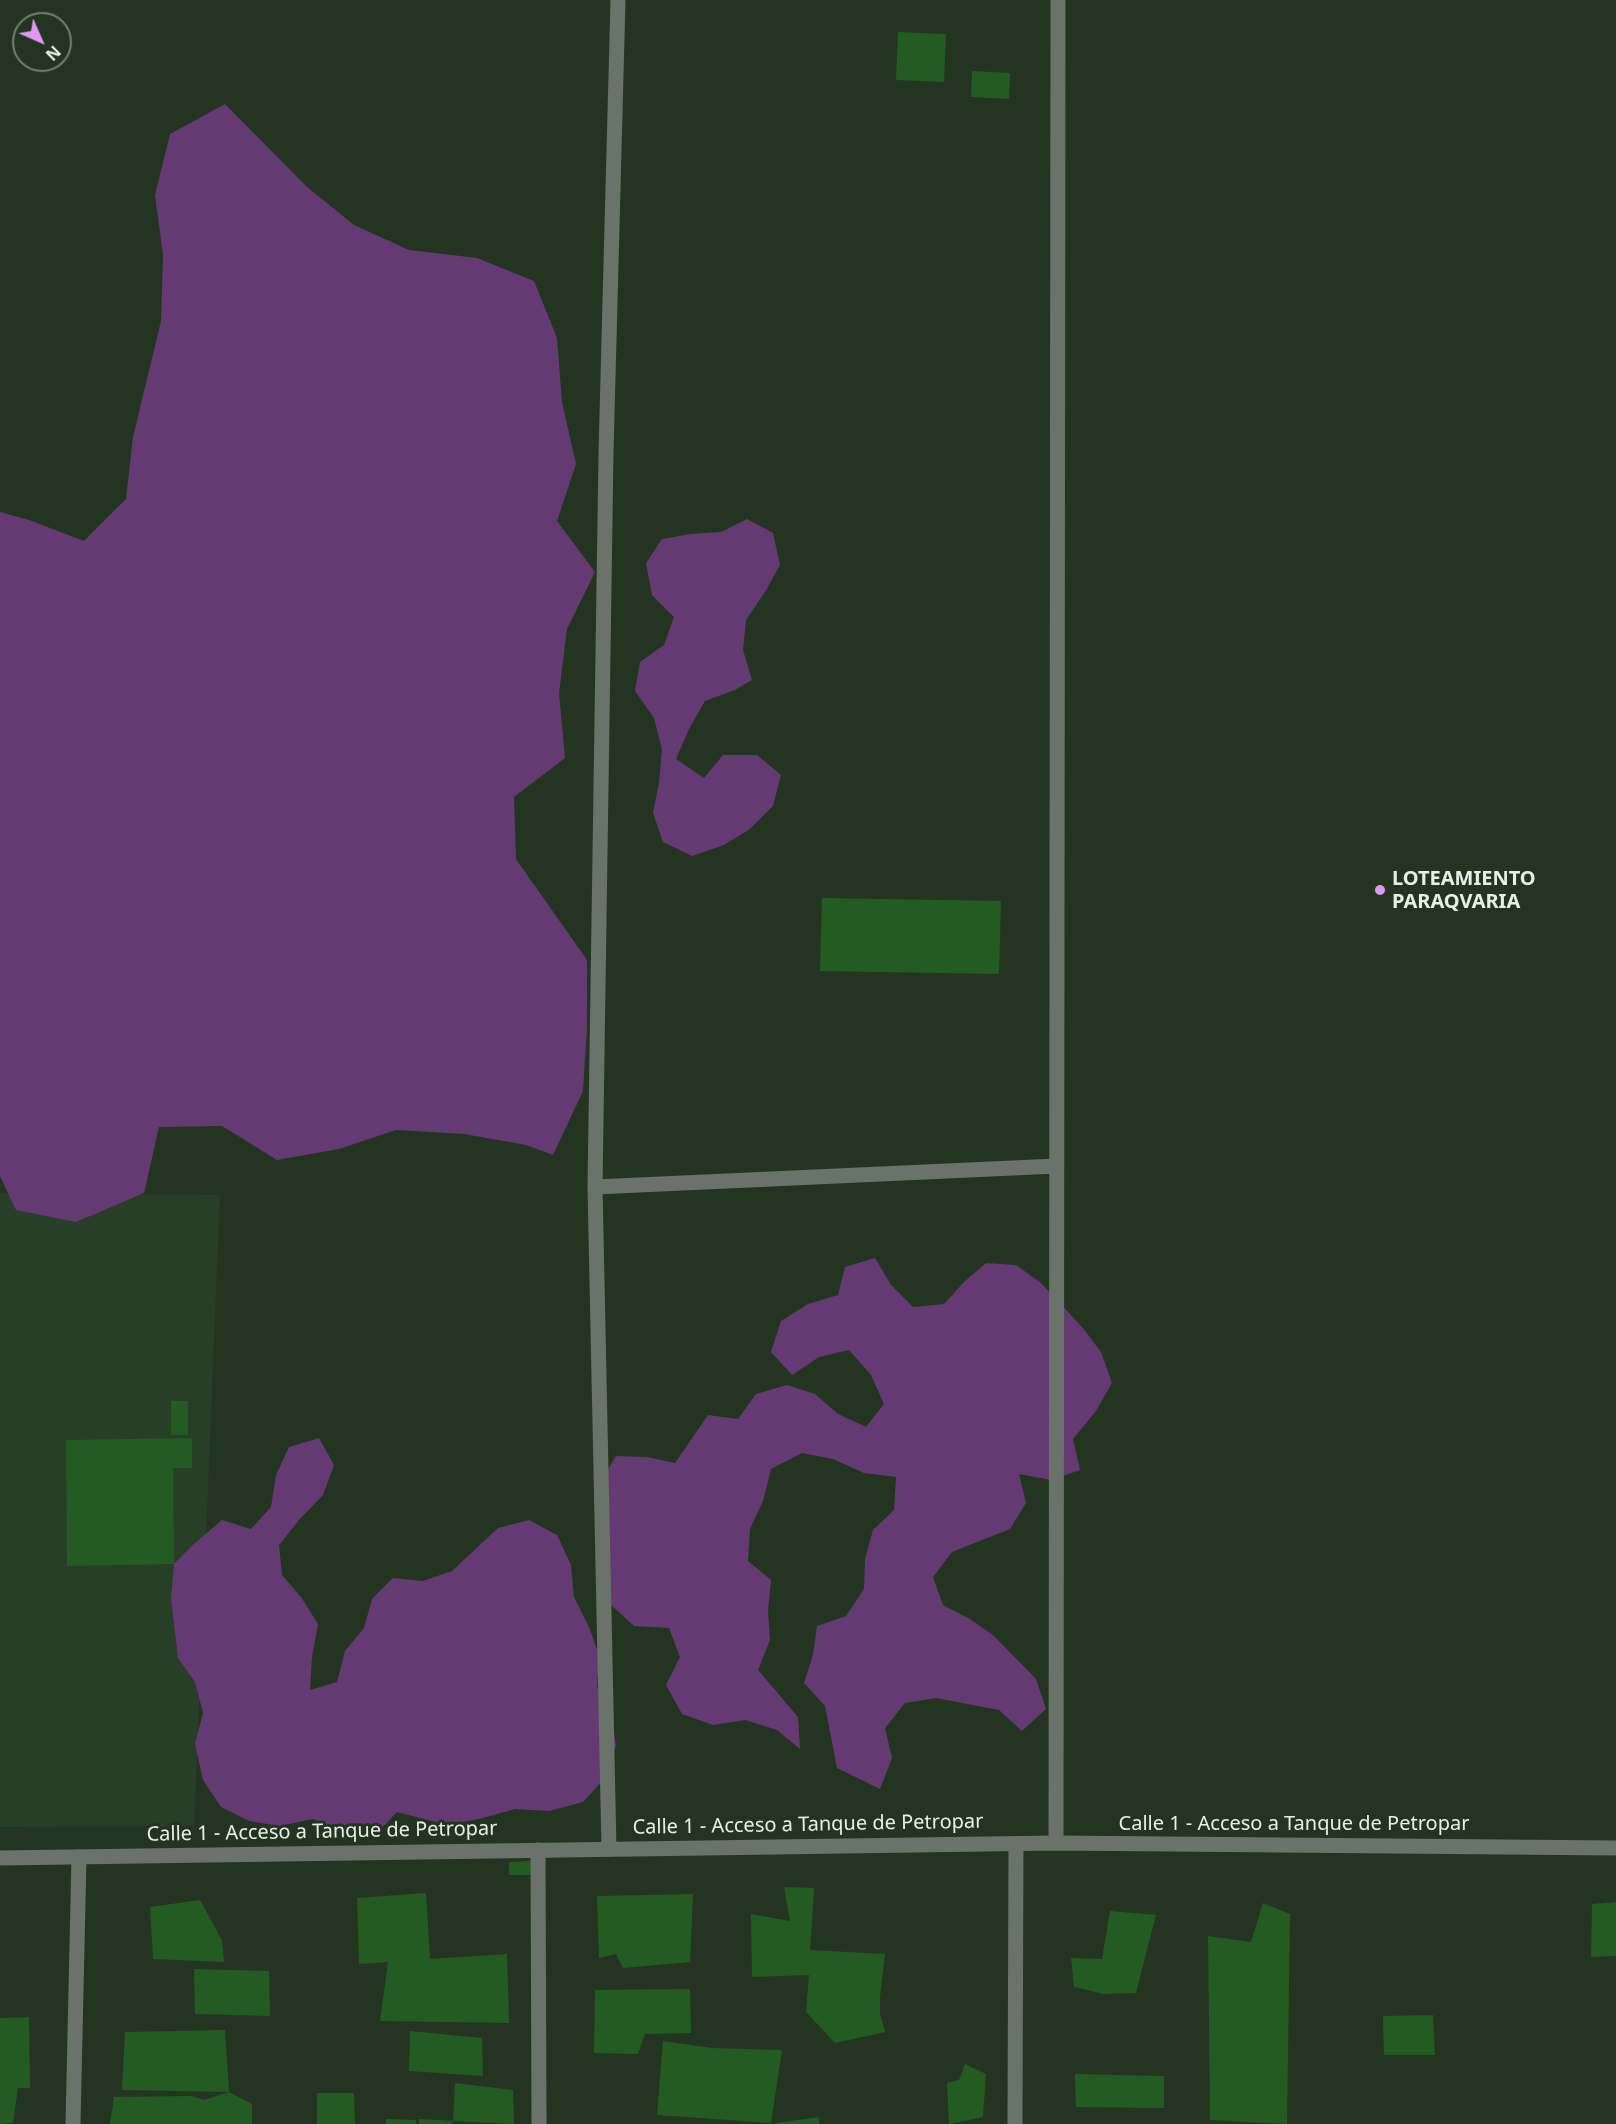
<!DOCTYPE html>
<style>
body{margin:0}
#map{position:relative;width:1616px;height:2124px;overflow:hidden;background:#233521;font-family:"Noto Sans",sans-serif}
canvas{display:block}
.north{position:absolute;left:12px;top:12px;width:60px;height:60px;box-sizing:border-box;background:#233521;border:2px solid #71806f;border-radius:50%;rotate:135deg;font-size:16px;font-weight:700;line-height:24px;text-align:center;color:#e6f1e5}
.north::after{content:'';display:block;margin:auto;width:21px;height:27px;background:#dd99f4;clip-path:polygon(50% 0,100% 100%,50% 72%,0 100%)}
</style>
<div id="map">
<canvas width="1616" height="2124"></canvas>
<div class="north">N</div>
</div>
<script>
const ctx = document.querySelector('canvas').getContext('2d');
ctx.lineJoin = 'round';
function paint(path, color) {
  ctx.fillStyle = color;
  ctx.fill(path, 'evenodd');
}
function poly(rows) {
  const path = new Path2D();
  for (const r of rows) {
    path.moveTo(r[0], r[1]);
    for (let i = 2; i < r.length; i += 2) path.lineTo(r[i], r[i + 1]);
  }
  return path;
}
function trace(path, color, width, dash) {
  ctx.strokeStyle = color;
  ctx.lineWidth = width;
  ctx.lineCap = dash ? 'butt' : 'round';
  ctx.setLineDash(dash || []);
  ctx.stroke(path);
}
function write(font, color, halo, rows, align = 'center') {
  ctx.font = font + ' "Noto Sans",sans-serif';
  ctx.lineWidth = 6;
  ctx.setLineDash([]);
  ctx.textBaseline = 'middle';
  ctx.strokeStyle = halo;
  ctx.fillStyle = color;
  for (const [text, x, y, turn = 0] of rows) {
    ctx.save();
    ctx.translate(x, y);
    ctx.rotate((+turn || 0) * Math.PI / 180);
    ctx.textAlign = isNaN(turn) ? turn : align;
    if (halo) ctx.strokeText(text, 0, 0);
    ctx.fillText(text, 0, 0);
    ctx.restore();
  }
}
paint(poly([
 [0,1193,220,1195,194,1826,0,1827]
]), '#283f27');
paint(poly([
 [225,104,307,187,354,225,409,250,477,258,534,281,557,338,562,402,576,464,557,521,595,572,567,629,559,693,565,758,514,797,516,859,587,960,587,1028,583,1091,553,1155,526,1145,464,1134,396,1130,339,1149,277,1160,222,1126,159,1127,144,1193,76,1222,16,1210,0,1176,0,512,29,520,84,541,126,499,133,437,161,321,163,255,155,195,170,134],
 [747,519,773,533,780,565,765,592,746,620,743,650,752,680,735,690,705,701,689,729,676,759,704,778,723,755,757,755,781,775,773,806,750,829,724,845,692,856,663,842,653,813,659,783,662,749,654,718,635,691,640,662,664,645,674,617,652,595,646,563,662,539,691,534,721,532],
 [875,1258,891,1285,913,1307,944,1304,964,1282,986,1263,1016,1265,1041,1283,1083,1328,1101,1352,1112,1383,1096,1411,1073,1439,1080,1470,1051,1480,1019,1474,1026,1503,1010,1529,952,1552,933,1577,943,1605,970,1619,994,1636,1036,1679,1046,1709,1022,1731,999,1710,936,1698,905,1703,885,1728,892,1758,880,1789,837,1768,825,1706,804,1683,813,1655,817,1626,846,1616,864,1589,865,1559,873,1530,894,1510,896,1477,864,1473,833,1459,802,1453,771,1469,763,1501,750,1529,748,1561,771,1580,768,1611,770,1640,758,1670,798,1717,800,1749,777,1730,745,1720,713,1725,682,1714,666,1685,680,1657,669,1628,634,1626,610,1604,600,1483,616,1456,647,1457,675,1463,708,1415,738,1419,756,1394,787,1385,815,1394,838,1414,866,1427,884,1404,871,1375,849,1350,819,1357,792,1375,771,1352,781,1321,808,1304,838,1295,845,1267],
 [319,1438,334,1465,323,1495,299,1520,279,1545,282,1575,301,1597,318,1624,312,1657,310,1690,337,1682,345,1651,364,1628,372,1599,393,1578,423,1581,452,1571,498,1528,529,1520,557,1535,571,1565,574,1597,589,1627,599,1655,597,1687,612,1716,616,1746,606,1777,583,1802,549,1811,515,1809,479,1819,447,1825,397,1812,373,1837,342,1831,313,1819,280,1826,249,1821,221,1807,203,1780,195,1744,203,1713,195,1682,178,1658,171,1598,174,1564,196,1542,222,1520,251,1529,271,1507,276,1475,289,1447]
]), '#643a72');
paint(poly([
 [898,32,946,34,944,82,896,80],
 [972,71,1010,73,1009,99,971,97],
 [822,898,1001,901,999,974,820,971],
 [171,1401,188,1401,188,1435,171,1435],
 [192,1438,192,1468,173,1468,174,1564,67,1566,66,1440],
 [531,1861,531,1875,509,1875,509,1862],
 [784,1887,814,1888,810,1950,885,1954,880,1997,880,2014,885,2032,835,2043,806,2012,809,1975,752,1977,751,1914,790,1921],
 [426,1893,430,1959,507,1954,509,2023,380,2021,388,1962,359,1964,357,1898],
 [693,1894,690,1962,623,1968,616,1954,599,1958,597,1896],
 [200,1900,222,1940,224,1962,153,1959,150,1907],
 [1616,1902,1616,1956,1591,1957,1592,1904],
 [1263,1903,1290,1914,1287,2124,1210,2120,1208,1936,1251,1942],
 [1110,1911,1156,1915,1136,1993,1104,1994,1074,1987,1071,1958,1102,1959],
 [194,1969,269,1971,270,2016,195,2014],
 [690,1989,691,2033,645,2034,638,2054,594,2053,595,1990],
 [1433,2015,1435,2055,1384,2055,1383,2016],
 [29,2017,30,2088,18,2088,13,2123,0,2124,0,2018],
 [225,2030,229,2092,122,2090,125,2032],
 [410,2031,482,2038,483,2076,409,2071],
 [663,2041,712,2048,782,2050,771,2123,657,2115],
 [965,2064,986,2074,983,2117,949,2124,947,2083,959,2080],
 [1075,2074,1164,2076,1164,2108,1076,2107],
 [455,2083,513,2090,514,2124,453,2121],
 [229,2092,252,2104,252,2124,110,2124,114,2097,192,2096,204,2100],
 [317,2093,354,2093,355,2124,317,2124],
 [819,2117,819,2124,776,2124,776,2123],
 [386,2119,416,2120,416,2124,386,2124],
 [419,2119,453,2121,452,2124,419,2124]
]), '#245b23');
trace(poly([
 [595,1187,1057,1166],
 [1056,1843,1058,0],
 [609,1849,595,1187,606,453,618,0],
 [538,1850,539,2124],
 [73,2124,79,1857],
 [1015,2124,1016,1844]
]), '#6a7369', 15);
trace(poly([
 [0,1858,1056,1843,1616,1848]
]), '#6a7369', 15);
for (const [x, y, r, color] of [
 [1380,890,6,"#dd99f4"]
]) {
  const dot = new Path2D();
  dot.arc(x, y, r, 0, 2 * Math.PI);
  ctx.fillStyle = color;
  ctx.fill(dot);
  trace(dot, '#233521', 2);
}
write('bold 20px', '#e6f1e5', '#233521', [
 ["LOTEAMIENTO",1392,879],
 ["PARAQVARIA",1392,902]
], 'left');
write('20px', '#e6f1e5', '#233521', [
 ["Calle 1 - Acceso a Tanque de Petropar",1294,1824],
 ["Calle 1 - Acceso a Tanque de Petropar",808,1825,-1],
 ["Calle 1 - Acceso a Tanque de Petropar",322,1832,-1]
]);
</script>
